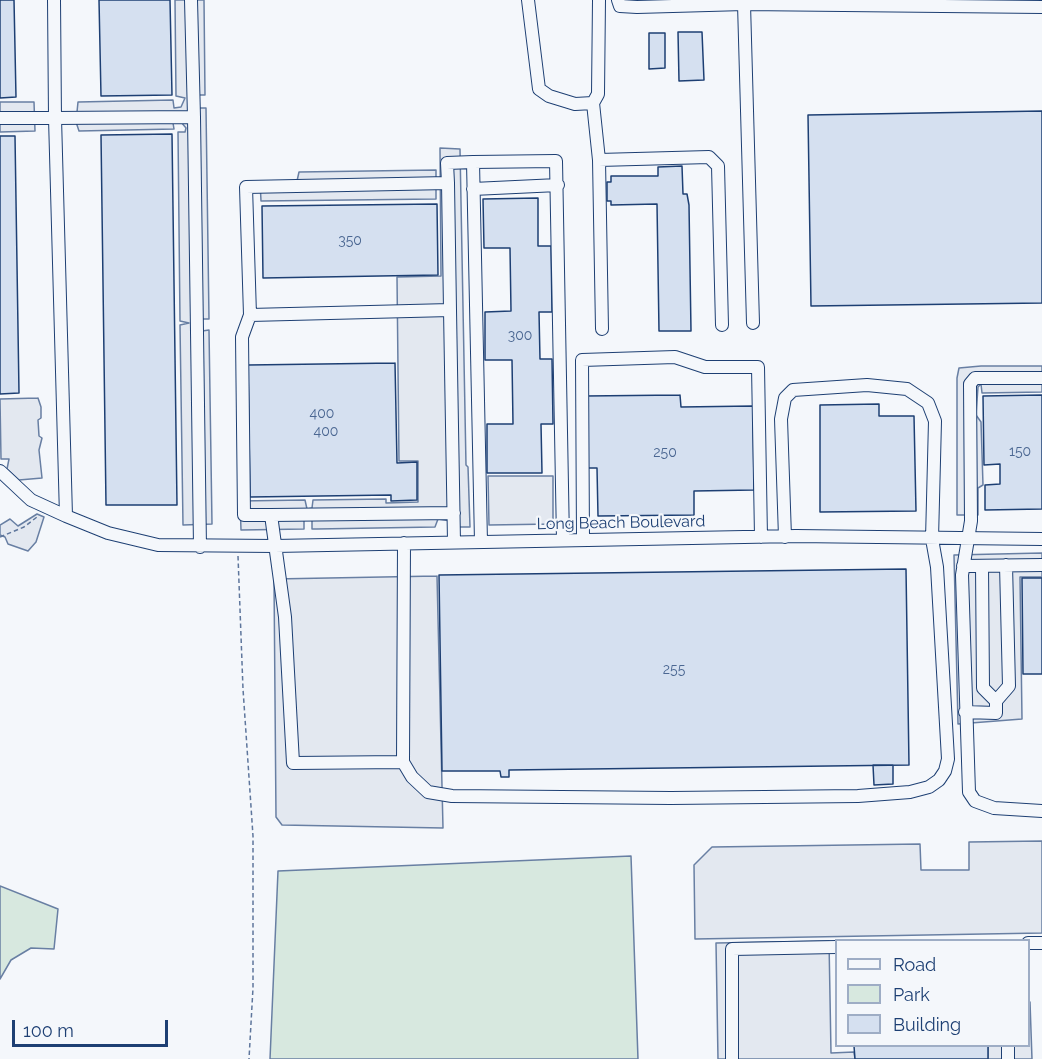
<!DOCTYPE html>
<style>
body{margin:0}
#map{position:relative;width:1042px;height:1059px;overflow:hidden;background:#f4f7fb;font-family:Raleway,sans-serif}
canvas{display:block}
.legend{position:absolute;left:835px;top:939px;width:195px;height:108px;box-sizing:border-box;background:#f4f7fb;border:2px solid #9eadc5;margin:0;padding:8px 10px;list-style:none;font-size:18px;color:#1d3f73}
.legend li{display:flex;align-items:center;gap:12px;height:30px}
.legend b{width:30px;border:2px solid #9eadc5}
.scale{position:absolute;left:12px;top:1020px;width:156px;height:27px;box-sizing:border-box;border:3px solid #1d3f73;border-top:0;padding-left:8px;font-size:18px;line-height:21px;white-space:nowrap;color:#1d3f73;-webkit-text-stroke:4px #f4f7fb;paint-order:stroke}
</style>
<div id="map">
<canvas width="1042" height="1059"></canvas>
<ul class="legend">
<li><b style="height:8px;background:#f4f7fb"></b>Road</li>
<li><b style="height:16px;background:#d7e8df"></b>Park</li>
<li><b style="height:16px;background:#d5e0f0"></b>Building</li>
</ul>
<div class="scale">100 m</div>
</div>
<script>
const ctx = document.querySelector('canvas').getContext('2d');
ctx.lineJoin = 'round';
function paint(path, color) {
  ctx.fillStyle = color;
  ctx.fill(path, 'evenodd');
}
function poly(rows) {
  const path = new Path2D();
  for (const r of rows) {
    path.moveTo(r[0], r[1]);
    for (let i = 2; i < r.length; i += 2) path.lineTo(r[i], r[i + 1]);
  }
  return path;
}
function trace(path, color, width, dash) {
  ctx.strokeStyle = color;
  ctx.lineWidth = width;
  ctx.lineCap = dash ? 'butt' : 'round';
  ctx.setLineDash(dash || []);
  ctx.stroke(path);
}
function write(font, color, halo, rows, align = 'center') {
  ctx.font = font + ' Raleway,sans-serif';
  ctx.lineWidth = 4.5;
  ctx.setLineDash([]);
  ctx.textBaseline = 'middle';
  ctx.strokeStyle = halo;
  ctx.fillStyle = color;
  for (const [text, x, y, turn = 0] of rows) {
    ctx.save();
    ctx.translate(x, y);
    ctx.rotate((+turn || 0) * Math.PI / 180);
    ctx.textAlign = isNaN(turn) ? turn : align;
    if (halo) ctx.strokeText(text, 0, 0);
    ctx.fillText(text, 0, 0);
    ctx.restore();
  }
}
const green = poly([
 [631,856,638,1059,270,1059,278,871,631,856],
 [0,886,58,909,54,949,31,948,11,960,0,979,0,886]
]);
paint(green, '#d7e8df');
trace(green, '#687fa3', 1.5);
const parking = poly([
 [175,0,204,0,205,95,199,95,198,108,206,108,209,319,202,319,202,331,209,330,212,524,183,525,180,325,189,323,180,321,178,132,185,132,186,128,181,122,173,123,174,129,79,131,76,122,78,102,173,100,174,108,181,107,185,98,176,96,175,0],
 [0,102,34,102,35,131,0,132,0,102],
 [440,148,460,149,466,465,468,467,470,527,459,527,457,522,438,519,435,527,317,529,312,529,312,520,304,520,304,529,241,530,240,501,305,500,307,509,312,508,313,500,386,499,386,503,418,502,418,461,399,461,397,277,441,276,440,148],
 [436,170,436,199,261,201,260,181,297,181,299,172,436,170],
 [981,366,1042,366,1042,392,982,393,981,384,978,387,976,415,981,422,983,485,978,488,978,515,957,515,957,378,959,368,981,366],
 [38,398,41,407,41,418,38,420,39,436,42,438,39,450,42,478,19,480,7,469,9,459,1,459,0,399,38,398],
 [488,476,553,476,553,524,489,525,488,476],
 [37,514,44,517,36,542,28,551,8,544,5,537,0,535,0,525,10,519,18,526,37,514],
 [1042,553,1042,577,1020,577,1022,719,958,724,954,555,1042,553],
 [437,576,443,828,282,825,276,817,274,579,437,576],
 [1042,841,1042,933,695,939,694,865,712,847,920,844,921,870,969,870,969,842,1042,841],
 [829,941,831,1053,854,1052,855,1059,718,1059,716,943,829,941],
 [1030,1002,1032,1059,988,1059,988,1046,1028,1046,1030,1002]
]);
paint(parking, '#e3e8f0');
trace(parking, '#687fa3', 1.5);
const building = poly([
 [0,0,14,0,16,97,0,98,0,0],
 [99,0,170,0,172,95,101,96,99,0],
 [678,32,702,32,704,80,679,81,678,32],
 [649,33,665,33,665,68,649,69,649,33],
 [1042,111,1042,303,811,306,808,115,1042,111],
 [172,134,177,505,106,505,101,135,172,134],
 [0,136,15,136,19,393,0,394,0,136],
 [682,166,683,194,687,194,689,205,691,331,659,331,657,204,611,205,611,201,607,201,607,182,611,182,611,176,658,176,658,167,682,166],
 [538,198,538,246,551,246,552,312,539,312,540,359,552,359,553,424,541,424,542,473,487,473,487,424,513,424,512,360,485,360,485,312,511,311,510,248,484,248,483,199,538,198],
 [437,204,438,275,263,278,262,206,437,204],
 [395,363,397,463,417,462,417,500,391,501,391,495,250,497,248,365,395,363],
 [680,395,681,407,753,406,754,490,694,491,694,515,598,516,597,468,586,468,585,396,680,395],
 [1042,395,1042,509,985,510,985,485,1000,484,1000,464,984,465,983,396,1042,395],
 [879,404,879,416,914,416,916,511,820,512,820,405,879,404],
 [906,569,909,765,509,770,509,777,501,777,500,771,442,771,439,575,906,569],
 [1022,578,1042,578,1042,674,1023,674,1022,578],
 [873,765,893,765,893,784,874,785,873,765],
 [854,1046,988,1046,988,1059,855,1059,854,1046]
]);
paint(building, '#d5e0f0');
trace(building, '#1d3f73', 1.5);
const minor = poly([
 [54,0,55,118,194,117,200,547],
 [191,0,194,117],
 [528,0,539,89,549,96,575,104,593,103,599,160,602,329],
 [618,0,620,6,637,7,744,4,1042,7],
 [744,4,753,323],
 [593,103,598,94,599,0],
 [0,118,55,118,66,516],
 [599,160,709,157,718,166,722,325],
 [448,183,447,163,473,162],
 [473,189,558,185],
 [250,315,450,310,454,542],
 [1042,378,975,378,970,384,971,521,962,575,969,792,975,801,994,808,1042,811],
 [0,471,31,500,66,516,108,533,158,545,275,546,796,536,1042,539],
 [271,515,454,513],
 [583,540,582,360,675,357,705,367,758,367,761,537],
 [481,542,473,162,556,161,563,540],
 [404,543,403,762,412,777,428,792,452,796,671,798,858,796,910,792,929,787,939,780,945,771,948,759,937,567,932,539,935,421,928,403,907,389,867,385,793,390,785,398,781,419,785,537],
 [963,566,1042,565],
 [982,566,983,688,996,701],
 [965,712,996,713,996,701,1009,686,1006,565],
 [403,762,293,763,285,617,271,515,244,515,242,337,250,315,246,187,448,183,450,310],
 [1028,943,1042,943],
 [1008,1046,1008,1059],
 [732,1059,732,949,836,947]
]);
trace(minor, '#1d3f73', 14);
trace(poly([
 [0,537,24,527,37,517],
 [238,556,243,689,253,836,253,988,249,1059]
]), '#5e769c', 1.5, [4.5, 3]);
trace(minor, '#f4f7fb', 12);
write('14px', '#4b6792', null, [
 ["350",350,241],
 ["300",520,336],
 ["400",322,414],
 ["400",326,432],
 ["150",1020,452],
 ["250",665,453],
 ["255",674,670]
]);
write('16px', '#1d3f73', '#f4f7fb', [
 ["Long Beach Boulevard",621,523,-1]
]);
</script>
